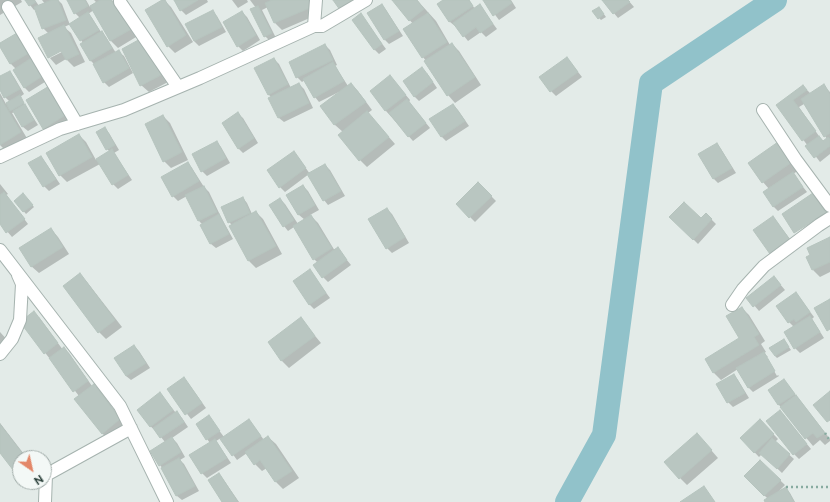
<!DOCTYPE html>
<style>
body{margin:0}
#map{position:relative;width:830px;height:502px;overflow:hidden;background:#e3ebe8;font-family:Raleway,sans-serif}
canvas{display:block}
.north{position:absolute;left:12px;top:450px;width:40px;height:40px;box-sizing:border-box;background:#f3f8f6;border:1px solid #a1aca9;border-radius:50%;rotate:146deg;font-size:11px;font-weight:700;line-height:16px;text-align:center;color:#253b35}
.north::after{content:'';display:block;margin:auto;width:14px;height:18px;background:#e38769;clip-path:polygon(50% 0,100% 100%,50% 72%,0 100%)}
</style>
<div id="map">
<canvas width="830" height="502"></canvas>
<div class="north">N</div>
</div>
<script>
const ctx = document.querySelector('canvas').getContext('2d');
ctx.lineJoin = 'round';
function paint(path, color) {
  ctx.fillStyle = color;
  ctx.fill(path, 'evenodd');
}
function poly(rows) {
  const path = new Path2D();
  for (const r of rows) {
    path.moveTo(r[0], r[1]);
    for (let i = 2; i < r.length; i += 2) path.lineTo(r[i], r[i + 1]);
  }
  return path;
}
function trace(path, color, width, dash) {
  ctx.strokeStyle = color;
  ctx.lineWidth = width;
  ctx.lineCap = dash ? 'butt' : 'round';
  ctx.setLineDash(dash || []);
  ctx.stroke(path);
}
paint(poly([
 [0,0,21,0,22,2,0,15],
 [26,0,35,0,39,6,45,4,42,0,58,0,62,4,70,25,80,18,75,13,68,0,86,0,90,7,97,3,94,0,112,0,141,34,118,48,111,41,94,10,88,14,92,18,101,32,106,37,116,53,119,52,124,56,133,73,109,87,104,82,94,64,90,60,83,43,71,24,64,27,71,33,85,62,74,67,66,59,56,65,49,57,49,34,43,28,36,9,34,10],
 [65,48,66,50,50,58,50,56],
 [164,0,171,7,193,42,175,53,168,46],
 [175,0,207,0,208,2,186,15,181,10],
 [232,0,247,0,248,2,238,8],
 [250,0,313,0,319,14,282,30,275,23,268,7,262,10,276,38,270,41,265,36,256,8],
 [393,0,417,0,436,21,450,45,452,44,459,51,481,85,455,103,448,95,426,61,423,57,413,24],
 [445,0,469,0,475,9,480,6,497,29,486,37,481,32,468,41,456,26,455,26,450,22,438,5],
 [484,0,511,0,516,8,499,20],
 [603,0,628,0,634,7,618,18],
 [382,5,386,10,403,36,389,44,385,40],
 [601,10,606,17,601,20,599,18],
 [212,11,217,16,226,32,199,46,194,41,186,24],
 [242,12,247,17,260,40,243,51,238,46],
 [361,15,386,49,379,54,374,49],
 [17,34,48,80,29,92,24,87,16,69,11,64,1,46,0,47,0,44],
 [325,45,330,50,337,65,335,66,348,86,351,84,358,91,372,110,368,113,395,144,367,167,360,160,343,132,335,125,321,106,339,93,339,92,319,102,315,97,305,80,302,82,297,77],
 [149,47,168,82,149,92,141,85],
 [567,58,582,77,556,96,551,91],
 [274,59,279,64,291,88,299,84,304,89,313,108,284,122,279,118,270,99,272,98,268,94],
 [10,72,14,77,24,94,20,97,38,125,28,131,23,127,15,112,12,113,28,140,7,152,0,145,0,93,6,104,10,102,5,97,0,88,0,77],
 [427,73,437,88,419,101,414,96],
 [390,76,410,100,409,102,430,128,413,141,386,111,371,91],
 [803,86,811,94,824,86,830,92,830,154,820,162,777,105],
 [804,104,827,139,823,142,799,107],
 [58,94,74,122,51,135,43,128],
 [453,105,458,110,469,126,446,141,441,136],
 [238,114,243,118,258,143,243,153,238,148],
 [163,116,170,123,188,160,171,168,164,161],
 [104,128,109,133,119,150,114,153,132,180,118,189,113,184,100,164,67,182,60,175,79,135,86,142,96,160,110,152,107,149],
 [217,142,221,147,230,163,207,176,202,171],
 [778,143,799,170,793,174,807,192,778,211,773,206,769,189,763,182],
 [717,144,721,149,736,173,718,183,713,178],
 [41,157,45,162,60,184,49,191,44,186],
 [298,157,310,174,325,165,330,170,345,196,328,205,324,200,309,174,285,192,280,187],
 [188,163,192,168,204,187,209,192,221,217,233,239,216,248,211,244,201,225,202,224,199,221,187,196,178,201,173,196,162,178],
 [478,183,496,201,475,222,457,204],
 [0,184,8,194,6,195,28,224,12,237,0,223],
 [303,186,308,191,319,210,310,215,318,223,335,251,338,249,351,265,328,282,323,277,318,263,314,259,294,227,288,231,284,226,280,199,285,204,298,224,305,220,299,215,287,196],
 [813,194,821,202,827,211,795,231,795,233,783,214],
 [25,197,34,207,26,214,15,201],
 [243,198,247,203,252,214,256,212,263,219,282,254,256,268,249,261,230,226,232,225,229,222],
 [387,209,392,214,409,243,392,253,387,248],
 [706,214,716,224,698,244,671,217,701,219],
 [773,217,790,239,770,253],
 [51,229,58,237,69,254,39,273,31,266],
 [830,238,830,272,820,277,813,270],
 [310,271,330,298,314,309,309,304],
 [80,275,87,282,122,327,106,339,99,332],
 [774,277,785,290,759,311,748,298],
 [796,293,814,317,812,319,824,338,800,353,795,348,794,327,789,322],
 [742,308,749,315,765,341,761,344,766,352,764,353,768,357,766,357,777,376,778,375,779,376,753,392,748,387,738,369,721,380,714,373,706,359,741,338],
 [39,317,63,350,64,349,69,353,92,386,94,385,101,392,127,427,109,441,102,433,79,396,21,322],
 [301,319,321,343,289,368,282,361,269,342],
 [0,332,9,342,0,350],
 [784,340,791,350,777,358,775,356],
 [134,346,139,351,150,368,131,380,126,376],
 [734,375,738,380,749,398,733,407,728,402],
 [784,380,830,439,830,441,825,445,820,440,813,446,779,405,769,390],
 [188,383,206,408,191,419,168,389],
 [160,394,176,413,182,418,188,427,172,438,177,443,185,457,180,460,184,464,199,491,182,500,177,496,163,469,160,465,165,442,156,431,150,426],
 [784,416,811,449,799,459,794,454],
 [209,417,224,437,249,420,264,440,268,437,276,444,299,478,283,489,276,482,267,468,262,471,255,464,247,453,237,460,221,438,216,441,231,463,207,478,202,473,210,443,207,439],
 [760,420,778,439,775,442,794,459,782,473,762,454,759,457,741,438],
 [0,423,27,458,20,458,20,477,0,451],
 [704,442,718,458,687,485,680,478],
 [760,461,785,485,779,491,785,488,790,493,795,502,766,502,768,499,745,476],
 [219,474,223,479,239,502,223,502],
 [24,482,42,482,32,490]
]), '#0003');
trace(poly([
 [567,502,604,435,651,83,775,0]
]), '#91c2ca', 24);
const building = poly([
 [25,0,34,0,36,2,29,6,25,0],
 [52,0,58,0,66,20,42,29,34,7,52,0],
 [67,0,85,0,88,6,74,14,67,0],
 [100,0,111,0,119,13,125,10,135,27,110,41,90,6,100,0],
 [162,0,165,0,186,35,167,47,145,10,162,0],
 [174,0,198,0,180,11,174,0],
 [272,0,310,0,312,7,274,23,265,3,272,0],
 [333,0,355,0,340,10,333,0],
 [392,0,417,0,424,9,409,21,392,0],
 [443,0,469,0,473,6,449,22,437,4,443,0],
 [483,0,510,0,512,3,493,16,483,0],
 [602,0,628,0,630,2,613,14,602,0],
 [382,4,399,31,384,40,367,13,382,4],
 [480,4,493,24,480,33,476,27,463,37,453,23,480,4],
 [258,6,272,33,264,37,250,9,258,6],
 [599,7,604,14,598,19,592,11,599,7],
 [213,10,222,27,194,41,185,24,213,10],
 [242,11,256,35,237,47,223,22,242,11],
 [88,12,99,30,80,41,69,24,88,12],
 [361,13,382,44,374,50,352,20,361,13],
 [428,13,447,42,422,58,403,29,428,13],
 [64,25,79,54,66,60,61,51,48,58,38,38,64,25],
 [102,31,112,48,90,61,80,44,102,31],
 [17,33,29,53,10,64,0,47,0,43,17,33],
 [142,38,161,75,140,86,122,49,142,38],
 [452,43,475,77,447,96,424,61,452,43],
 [325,44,333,60,296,78,289,62,325,44],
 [119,50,129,68,103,83,93,64,119,50],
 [33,57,44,75,24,88,13,70,33,57],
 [567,57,578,72,550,92,539,77,567,57],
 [274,58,288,84,268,95,254,68,274,58],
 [333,62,344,81,314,98,303,79,333,62],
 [422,67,433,82,414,97,403,81,422,67],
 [10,71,20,89,4,98,0,90,0,76,10,71],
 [390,75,406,95,385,111,370,91,390,75],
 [299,83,309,103,278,118,268,98,299,83],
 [351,83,366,102,334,125,320,106,351,83],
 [824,84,830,94,830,133,824,137,801,99,824,84],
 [51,85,67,114,43,129,26,100,51,85],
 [803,85,807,90,793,100,816,131,802,141,776,105,803,85],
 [20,95,24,103,10,111,6,103,20,95],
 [0,97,21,132,0,145,0,97],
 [407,99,426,123,408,137,389,113,407,99],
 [25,104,34,120,22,127,13,111,25,104],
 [453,104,465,121,441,137,429,119,453,104],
 [367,111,389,137,359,161,338,135,367,111],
 [238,112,254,138,238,149,222,123,238,112],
 [163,115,182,152,163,162,145,124,163,115],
 [105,127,115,145,106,150,96,132,105,127],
 [79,134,92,157,59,176,46,153,79,134],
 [819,136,823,141,828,137,830,139,830,146,814,158,805,146,819,136],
 [217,141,226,158,201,172,192,154,217,141],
 [778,142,792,162,762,183,748,163,778,142],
 [717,143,732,168,713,179,698,154,717,143],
 [112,149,128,175,112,185,96,159,112,149],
 [294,151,306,168,279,188,267,170,294,151],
 [41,156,56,179,43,187,28,163,41,156],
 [188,162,199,181,172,197,161,177,188,162],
 [325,164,341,191,323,201,307,174,325,164],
 [793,172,803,187,773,207,763,192,793,172],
 [478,182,492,196,469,218,456,204,478,182],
 [303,185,315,205,298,215,286,195,303,185],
 [204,186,217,212,198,221,185,195,204,186],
 [4,192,25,219,6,233,0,224,0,195,4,192],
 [23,193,33,205,23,212,14,201,23,193],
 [813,193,826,213,794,233,782,214,813,193],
 [243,197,250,213,228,223,221,207,243,197],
 [280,198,294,220,283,227,269,205,280,198],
 [684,202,701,218,706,213,712,219,693,240,669,217,684,202],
 [387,208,405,237,386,249,368,219,387,208],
 [256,211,276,246,248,261,229,226,256,211],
 [219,214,229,234,210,244,200,225,219,214],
 [311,215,332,248,313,260,293,226,311,215],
 [773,216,790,240,770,254,753,230,773,216],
 [51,228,63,247,31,267,19,248,51,228],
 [830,237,830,262,812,270,806,257,810,255,807,248,830,237],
 [338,247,347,260,322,278,313,265,338,247],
 [310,269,326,293,309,305,293,281,310,269],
 [80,273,115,320,98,333,63,286,80,273],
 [774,276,781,285,753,307,746,298,774,276],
 [796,292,810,312,796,322,794,319,788,323,776,306,796,292],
 [830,299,830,329,827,331,814,308,830,299],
 [742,307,759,334,754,337,759,345,713,373,705,359,739,338,726,316,742,307],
 [34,311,58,343,44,354,20,322,34,311],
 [810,316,820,332,794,349,784,332,810,316],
 [301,317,315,336,281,361,268,342,301,317],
 [784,339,789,347,775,356,769,348,784,339],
 [134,345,146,363,126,376,114,358,134,345],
 [64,347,88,381,73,392,49,358,64,347],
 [764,352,775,371,748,388,736,368,764,352],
 [734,374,745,393,727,403,716,384,734,374],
 [184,377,202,403,185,415,167,389,184,377],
 [784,379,795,394,778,405,768,390,784,379],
 [94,384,120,419,102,434,74,399,94,384],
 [830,391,830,420,827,422,813,405,830,391],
 [160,392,173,410,150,427,137,410,160,392],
 [796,395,825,433,817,438,813,433,805,439,780,407,796,395],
 [780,410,807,444,793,455,766,421,780,410],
 [177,411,184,422,160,438,153,428,177,411],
 [209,415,220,431,206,440,196,424,209,415],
 [249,419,261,436,232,456,220,439,249,419],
 [760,419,774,434,754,453,740,438,760,419],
 [0,424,26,458,20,458,20,479,0,453,0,424],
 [697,433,712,450,679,479,664,462,697,433],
 [268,436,292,471,275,482,260,460,254,465,245,452,268,436],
 [172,437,181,452,159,466,150,451,172,437],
 [772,438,790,454,777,469,759,453,772,438],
 [215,439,227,458,201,474,189,455,215,439],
 [179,458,195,486,176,496,161,468,179,458],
 [760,460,781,480,764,496,744,476,760,460],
 [219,473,238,502,222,502,208,480,219,473],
 [704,486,715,502,680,502,704,486],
 [786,487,794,502,765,502,764,500,786,487]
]);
paint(building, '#b9c6c1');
trace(building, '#b6c4be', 1);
const minor = poly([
 [120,0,120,2,178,87],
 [8,7,77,124],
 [314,26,322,26,366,0],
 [763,110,796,160,830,206],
 [0,157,60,129,124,110,200,78,314,26,316,0],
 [0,250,120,406,167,502],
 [732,305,743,289,764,266,819,225,830,218],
 [0,354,12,339,20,320,22,284,18,275],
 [45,502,46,475,131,428]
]);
trace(minor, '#a6b3af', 14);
trace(poly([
 [825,433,830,441],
 [786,487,830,487]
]), '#87aba0', 2.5, [2, 3]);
trace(minor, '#fff', 12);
</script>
